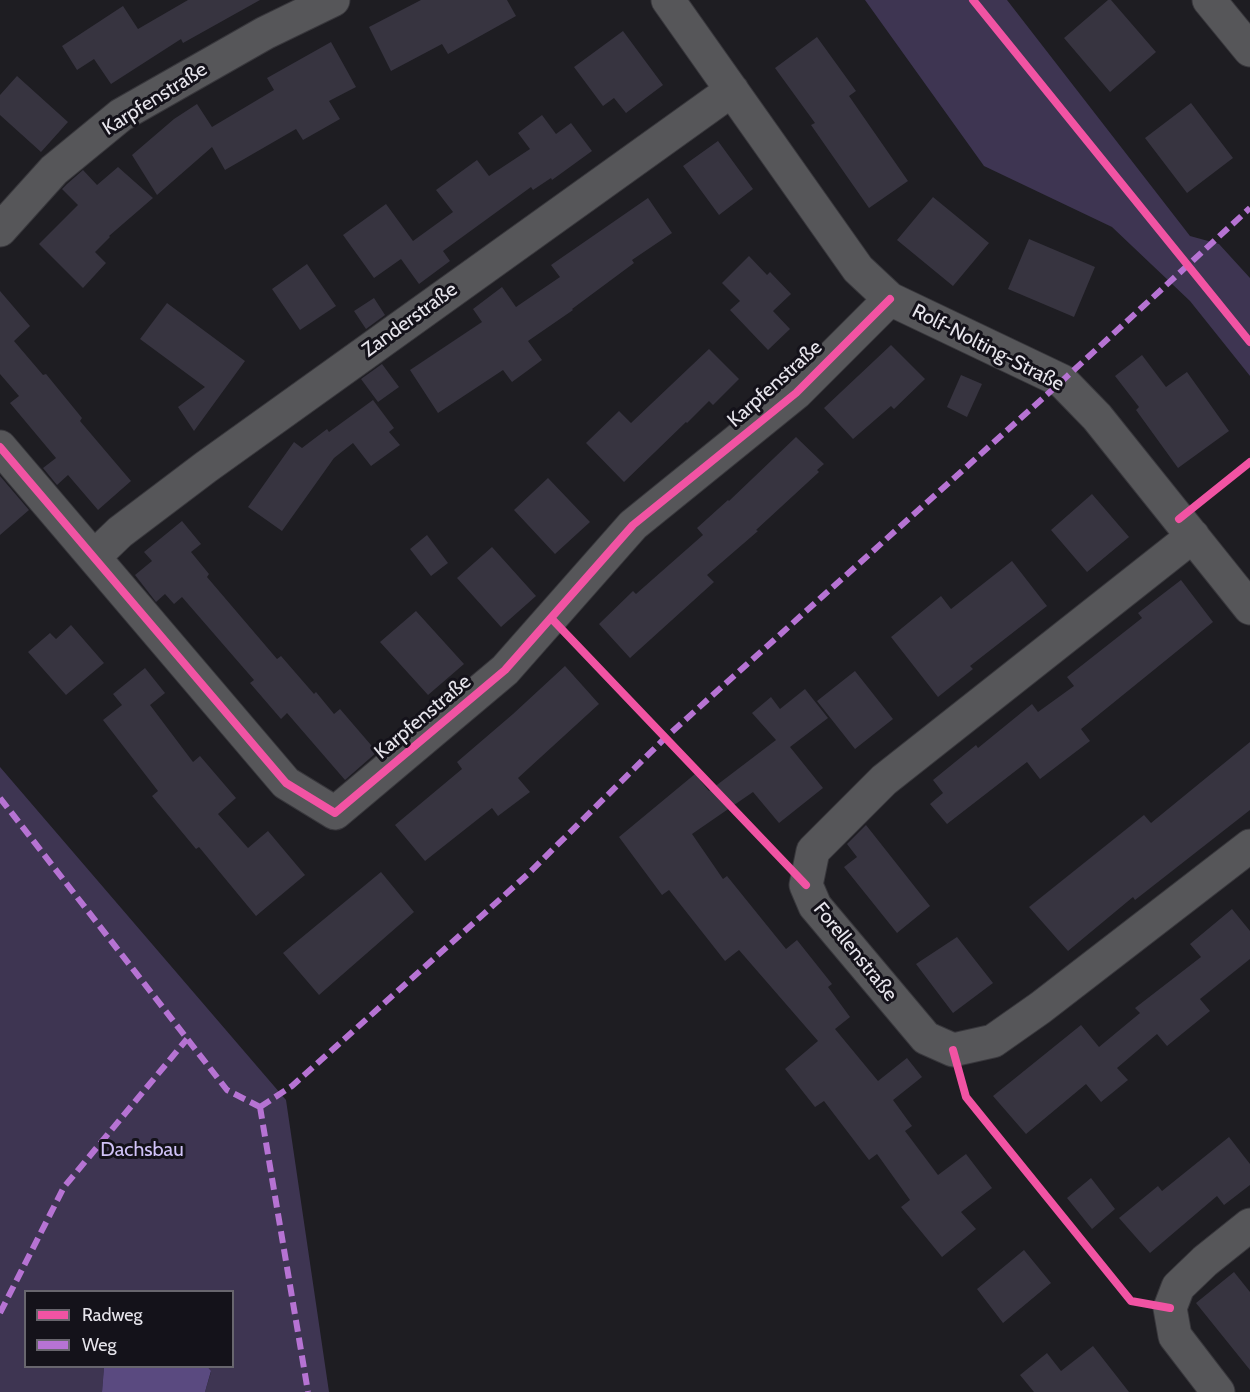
<!DOCTYPE html>
<meta charset="utf-8">
<style>
body{margin:0}
#map{position:relative;width:1250px;height:1392px;overflow:hidden;background:#1e1d22;font-family:Cabin,sans-serif}
canvas{display:block}
.legend{position:absolute;left:24px;top:1290px;width:210px;height:78px;box-sizing:border-box;background:#14121a;border:2px solid #68666e;margin:0;padding:8px 10px;list-style:none;font-size:18px;color:#e7e5ec}
.legend li{display:flex;align-items:center;gap:12px;height:30px}
.legend b{width:30px;border:2px solid #68666e}
</style>
<div id="map">
<canvas width="1250" height="1392"></canvas>
<ul class="legend">
<li><b style="height:8px;background:#f153a3"></b>Radweg</li>
<li><b style="height:8px;background:#b673d3"></b>Weg</li>
</ul>
</div>
<script>
const ctx = document.querySelector('canvas').getContext('2d');
ctx.lineJoin = 'round';
function paint(path, color) {
  ctx.fillStyle = color;
  ctx.fill(path, 'evenodd');
}
function poly(rows) {
  const path = new Path2D();
  for (const r of rows) {
    path.moveTo(r[0], r[1]);
    for (let i = 2; i < r.length; i += 2) path.lineTo(r[i], r[i + 1]);
  }
  return path;
}
function trace(path, color, width, dash) {
  ctx.strokeStyle = color;
  ctx.lineWidth = width;
  ctx.lineCap = dash ? 'butt' : 'round';
  ctx.setLineDash(dash || []);
  ctx.stroke(path);
}
function write(font, color, halo, rows, align = 'center') {
  ctx.font = font + ' Cabin,sans-serif';
  ctx.lineWidth = 6;
  ctx.setLineDash([]);
  ctx.textBaseline = 'middle';
  ctx.strokeStyle = halo;
  ctx.fillStyle = color;
  for (const [text, x, y, turn = 0] of rows) {
    ctx.save();
    ctx.translate(x, y);
    ctx.rotate((+turn || 0) * Math.PI / 180);
    ctx.textAlign = isNaN(turn) ? turn : align;
    if (halo) ctx.strokeText(text, 0, 0);
    ctx.fillText(text, 0, 0);
    ctx.restore();
  }
}
paint(poly([
 [865,0,1007,0,1190,236,1219,244,1250,278,1250,376,1190,301,1112,227,984,166],
 [0,767,286,1100,329,1392,205,1392,211,1372,208,1367,232,1366,232,1292,26,1292,26,1366,104,1367,102,1392,0,1392]
]), '#3e3552');
paint(poly([
 [207,1366,211,1371,205,1392,102,1392,104,1367]
]), '#5a4a80');
paint(poly([
 [188,0,260,0,183,43,181,39,111,84,94,59,77,70,62,46,123,6,138,29],
 [421,0,507,0,516,16,448,54,442,44,391,71,369,27],
 [1108,0,1111,0,1156,52,1110,92,1064,38],
 [623,31,663,85,626,113,614,98,603,106,574,67],
 [817,37,856,91,849,96,908,181,869,208,811,125,815,123,775,68],
 [331,42,356,87,329,101,340,119,303,140,296,129,225,170,212,147,157,195,132,155,174,119,197,104,212,127,274,90,267,78],
 [17,76,68,122,41,152,0,115,0,95],
 [1191,103,1233,158,1187,193,1145,138],
 [542,115,556,134,571,123,592,151,552,180,551,178,533,190,531,187,443,251,450,261,419,284,401,259,374,278,343,235,386,204,413,241,453,212,436,190,477,160,489,176,530,149,518,133],
 [718,141,753,189,719,215,683,166],
 [118,167,153,198,109,236,110,237,95,252,106,263,83,288,39,244,78,205,62,189,67,184,83,170,97,185],
 [933,197,989,243,953,286,897,240],
 [648,198,672,233,632,260,634,263,572,309,573,310,528,341,542,360,512,382,503,370,438,413,410,370,482,322,473,309,502,287,516,307,560,277,551,265],
 [1029,239,1095,267,1074,317,1008,289],
 [749,256,767,275,770,272,791,294,773,311,790,329,768,350,730,310,740,301,722,283],
 [307,264,336,306,300,330,272,289],
 [0,291,30,326,14,341,43,375,46,374,82,418,80,421,131,481,98,510,68,475,57,485,43,468,56,458,10,403,19,396,0,374],
 [374,298,385,315,366,329,354,311],
 [167,303,245,361,194,431,178,407,205,387,140,339],
 [891,345,925,379,894,409,891,406,853,439,824,408],
 [709,349,739,379,713,405,709,401,687,423,686,422,624,482,586,443,619,411,631,423],
 [1142,355,1166,387,1187,372,1229,431,1178,468,1136,410,1139,407,1115,376],
 [382,364,399,387,378,402,361,379],
 [961,375,982,384,967,417,947,407],
 [373,400,394,428,389,432,400,445,371,466,353,443,334,458,282,531,248,507,294,442,302,448,327,429,329,432],
 [796,437,824,464,817,470,819,472,756,530,758,531,707,575,714,582,630,658,599,624,633,591,636,594,703,535,697,528,728,500,729,501],
 [0,476,29,510,0,535],
 [548,478,590,522,555,554,514,510],
 [1092,494,1129,537,1087,572,1051,530],
 [182,521,201,544,191,552,209,574,207,577,277,659,281,656,314,694,316,692,334,714,340,709,377,752,345,780,287,713,281,719,250,683,254,680,182,597,174,604,165,594,156,602,135,575,152,561,144,552],
 [427,535,448,563,431,576,410,549],
 [492,547,536,596,501,627,457,578],
 [1012,561,1047,606,970,666,973,669,938,697,891,637,941,596,951,609],
 [1181,580,1213,622,1081,729,1090,741,1040,779,1027,762,947,824,930,804,943,793,933,780,976,745,978,748,1032,704,1038,712,1074,686,1067,677,1142,618,1138,613],
 [416,611,464,664,428,695,380,642],
 [71,625,104,663,66,695,28,652,50,633,56,639],
 [565,666,599,704,518,778,530,792,498,816,492,808,425,861,395,825,462,769,457,762,513,714],
 [145,668,165,693,150,705,193,762,200,756,236,798,218,814,248,848,268,831,305,875,256,916,199,847,196,849,152,796,158,791,103,720,122,705,113,694],
 [855,671,893,719,855,749,817,701],
 [805,689,828,718,790,747,823,788,779,823,753,792,692,834,723,879,727,876,786,949,797,940,832,984,828,987,850,1017,835,1029,878,1081,907,1058,922,1077,893,1100,912,1126,905,1131,938,1175,966,1154,992,1188,961,1212,976,1229,942,1257,901,1207,910,1200,877,1154,869,1160,824,1101,815,1107,785,1069,818,1041,739,950,725,961,669,890,662,895,619,837,695,774,709,791,776,740,752,713,771,697,780,709],
 [1250,742,1250,810,1135,900,1133,897,1068,951,1029,907,1144,815,1151,823],
 [866,825,930,906,897,933,844,867,857,857,847,844],
 [381,872,414,912,319,995,283,953],
 [1232,909,1250,931,1250,959,1200,999,1210,1011,1167,1046,1157,1034,1117,1068,1128,1080,1101,1102,1086,1084,1026,1134,993,1096,1081,1025,1099,1047,1140,1013,1135,1008,1201,957,1190,944],
 [957,937,993,983,953,1013,916,964],
 [1229,1137,1250,1164,1250,1185,1224,1205,1217,1196,1150,1253,1119,1218,1158,1186,1162,1191],
 [1091,1178,1115,1209,1092,1229,1067,1198],
 [1024,1250,1051,1283,1003,1323,977,1289],
 [1234,1272,1250,1292,1250,1370,1196,1303],
 [1093,1346,1129,1392,1034,1392,1020,1375,1047,1353,1061,1371]
]), '#373440');
const minor = poly([
 [668,0,858,269,890,299,1062,381,1097,417,1250,608],
 [1209,0,1250,50],
 [0,230,54,170,121,115,265,33,333,0],
 [0,447,286,783,335,813,505,670,633,525,796,393,890,299],
 [1193,536,884,780,813,851,806,885,815,906,926,1038,953,1050,993,1041,1040,1008,1250,846],
 [94,557,120,532,206,467,732,90],
 [1218,1392,1175,1336,1170,1308,1178,1287,1205,1261,1250,1225]
]);
trace(minor, '#38373c', 35);
trace(minor, '#565659', 33);
trace(poly([
 [0,798,227,1090,260,1107],
 [260,1107,292,1086,527,875,665,738,1062,381,1250,208],
 [260,1107,308,1392],
 [0,1313,64,1187,187,1039]
]), '#b673d3', 6, [12, 6]);
trace(poly([
 [973,0,1250,342],
 [0,447,286,783,335,813,505,670,633,525,796,393,890,299],
 [1179,519,1250,462],
 [551,618,806,885],
 [953,1050,966,1097,1131,1301,1170,1308]
]), '#f153a3', 8);
write('20px', '#e7e5ec', '#14121a', [
 ["Karpfenstraße",155,99,-32],
 ["Zanderstraße",410,320,-36],
 ["Rolf-Nolting-Straße",988,348,27],
 ["Karpfenstraße",775,384,-42],
 ["Karpfenstraße",423,717,-40],
 ["Forellenstraße",855,952,51]
]);
write('20px', '#d0c2f7', '#14121a', [
 ["Dachsbau",142,1150]
]);
</script>
